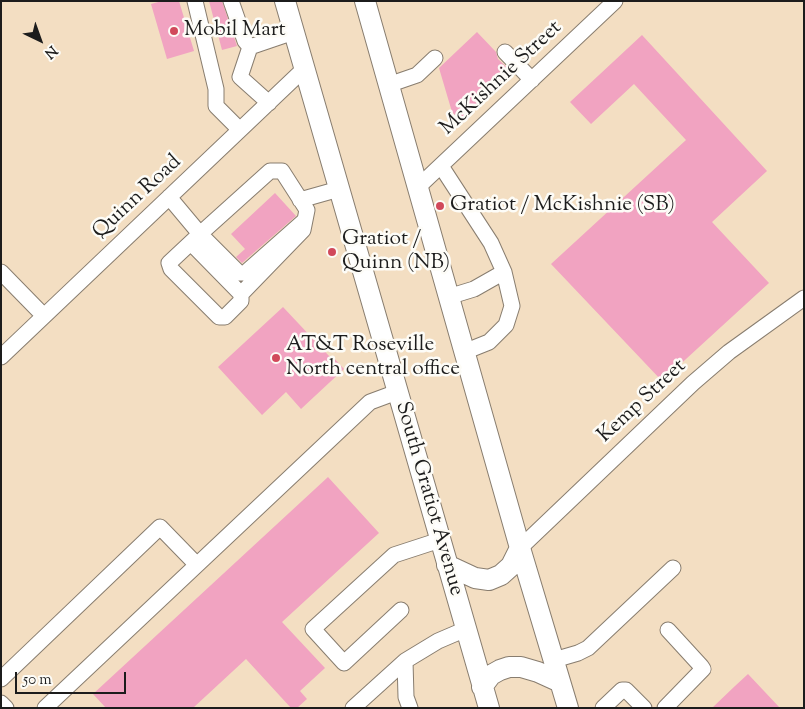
<!DOCTYPE html>
<style>
body{margin:0}
#map{position:relative;width:805px;height:709px;overflow:hidden;background:#f3dec2;font-family:"Sorts Mill Goudy",serif}
canvas{display:block}
.frame{position:absolute;inset:0;border:2px solid #1c1c1c;pointer-events:none}
.north{position:absolute;left:15px;top:15px;width:50px;height:50px;-webkit-text-stroke:4px #fdfcf7;paint-order:stroke;rotate:138deg;font-size:14px;font-weight:700;line-height:20px;text-align:center;color:#1c1c1c}
.north::after{content:'';display:block;margin:auto;width:18px;height:22px;background:#1c1c1c;clip-path:polygon(50% 0,100% 100%,50% 72%,0 100%)}
.scale{position:absolute;left:15px;top:672px;width:111px;height:22px;box-sizing:border-box;border:2px solid #1c1c1c;border-top:0;padding-left:6px;font-size:15px;line-height:18px;white-space:nowrap;color:#1c1c1c;-webkit-text-stroke:4px #fdfcf7;paint-order:stroke}
</style>
<div id="map">
<canvas width="805" height="709"></canvas>
<div class="frame"></div>
<div class="north">N</div>
<div class="scale">50 m</div>
</div>
<script>
const ctx = document.querySelector('canvas').getContext('2d');
ctx.lineJoin = 'round';
function paint(path, color) {
  ctx.fillStyle = color;
  ctx.fill(path, 'evenodd');
}
function poly(rows) {
  const path = new Path2D();
  for (const r of rows) {
    path.moveTo(r[0], r[1]);
    for (let i = 2; i < r.length; i += 2) path.lineTo(r[i], r[i + 1]);
  }
  return path;
}
function trace(path, color, width, dash) {
  ctx.strokeStyle = color;
  ctx.lineWidth = width;
  ctx.lineCap = dash ? 'butt' : 'round';
  ctx.setLineDash(dash || []);
  ctx.stroke(path);
}
function write(font, color, halo, rows, align = 'center') {
  ctx.font = font + ' "Sorts Mill Goudy",serif';
  ctx.lineWidth = 5;
  ctx.setLineDash([]);
  ctx.textBaseline = 'middle';
  ctx.strokeStyle = halo;
  ctx.fillStyle = color;
  for (const [text, x, y, turn = 0] of rows) {
    ctx.save();
    ctx.translate(x, y);
    ctx.rotate((+turn || 0) * Math.PI / 180);
    ctx.textAlign = isNaN(turn) ? turn : align;
    if (halo) ctx.strokeText(text, 0, 0);
    ctx.fillText(text, 0, 0);
    ctx.restore();
  }
}
paint(poly([
 [162,1,179,1,194,51,167,59,151,4],
 [209,1,222,1,237,46,222,50],
 [477,32,496,52,498,59,511,71,460,120,452,112,439,68],
 [642,35,767,171,712,222,769,283,662,381,551,264,686,140,634,84,591,124,570,102],
 [275,193,296,216,242,263,236,257,245,249,231,234],
 [283,307,330,357,332,356,344,369,301,409,286,392,262,415,218,367],
 [328,477,379,533,282,622,325,668,300,691,307,699,297,708,291,708,246,659,193,708,106,708,93,694],
 [748,674,780,708,712,708,735,686]
]), '#f1a3c1');
const minor = poly([
 [195,1,216,89,216,106,240,130],
 [231,1,245,41,250,47,294,32],
 [250,47,240,77,269,103],
 [505,52,532,80],
 [388,85,417,75,435,58],
 [441,166,491,243,504,272,512,306,506,325,489,342,464,352],
 [417,188,615,1],
 [169,197,200,234,169,263,171,269,219,317,225,317,241,301,241,294,191,243],
 [300,200,339,189],
 [1,272,44,316],
 [241,294,303,230,307,210,282,171,270,171,200,234,239,273,245,273,305,220],
 [448,297,474,289,504,272],
 [1,357,304,69],
 [520,548,693,383,729,352,804,298],
 [401,610,344,663,313,629,394,555,440,540],
 [554,660,578,653,588,648,673,568],
 [405,661,406,697,410,708],
 [1,679,160,527,197,565],
 [1,703,6,708],
 [45,708,370,402,397,392],
 [353,708,405,661,438,641,466,629],
 [603,708,622,690,626,690,644,708],
 [665,708,703,669,701,666,668,630]
]);
const major = poly([
 [285,1,489,708],
 [365,1,520,548,568,708],
 [447,565,475,578,489,580,501,575,511,566,520,548],
 [482,687,491,675,500,670,509,667,521,667,538,672,560,682]
]);
trace(minor, '#887d6f', 17);
trace(major, '#887d6f', 22);
trace(minor, '#fff', 15);
trace(major, '#fff', 20);
for (const [x, y, r, color] of [
 [174,31,5,"#d1495b"],
 [440,206,5,"#d1495b"],
 [332,252,5,"#d1495b"],
 [276,358,5,"#d1495b"]
]) {
  const dot = new Path2D();
  dot.arc(x, y, r, 0, 2 * Math.PI);
  ctx.fillStyle = color;
  ctx.fill(dot);
  trace(dot, '#fdfcf7', 2);
}
write('21px', '#1c1c1c', '#fdfcf7', [
 ["Mobil Mart",184,31],
 ["Gratiot / McKishnie (SB)",450,206],
 ["Gratiot /",342,240],
 ["Quinn (NB)",342,264],
 ["AT&T Roseville",286,346],
 ["North central office",286,370]
], 'left');
write('21px', '#1c1c1c', '#fdfcf7', [
 ["McKishnie Street",502,79,-43],
 ["Quinn Road",138,198,-43],
 ["Kemp Street",643,402,-43],
 ["South Gratiot Avenue",428,499,74]
]);
</script>
